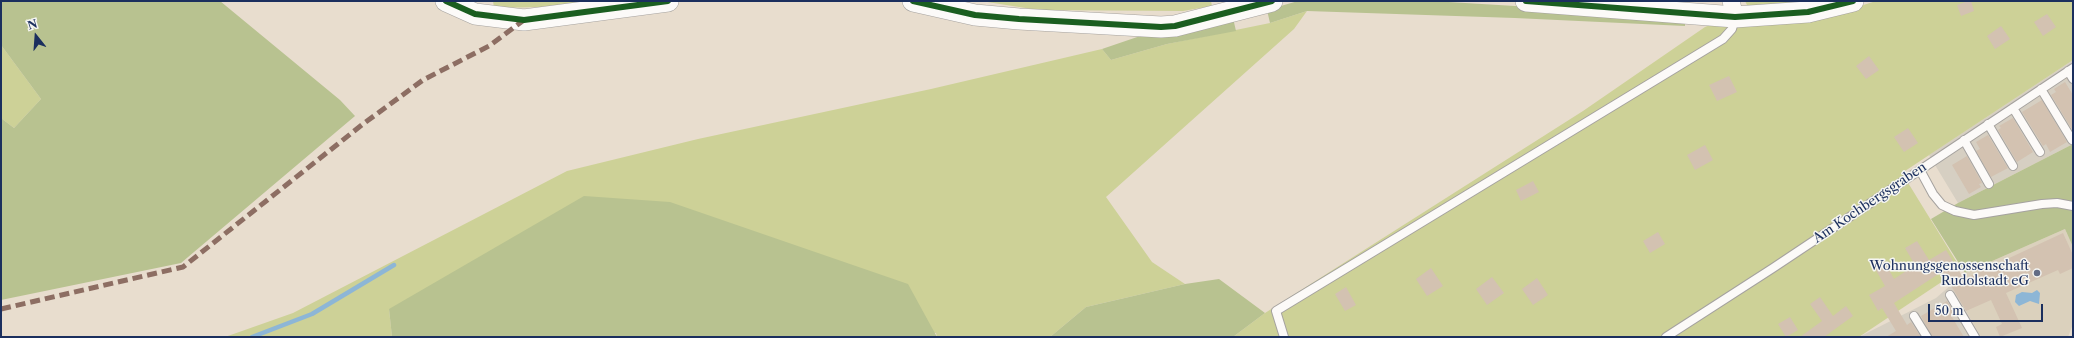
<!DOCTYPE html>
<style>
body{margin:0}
#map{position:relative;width:2074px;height:338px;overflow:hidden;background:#e8ddce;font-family:"Libre Caslon Text",serif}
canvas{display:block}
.frame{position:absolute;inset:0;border:2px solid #1b2f5e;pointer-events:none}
.north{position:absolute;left:16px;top:16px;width:40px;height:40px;-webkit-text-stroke:3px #f6f6f2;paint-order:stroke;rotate:343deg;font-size:11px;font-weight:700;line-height:16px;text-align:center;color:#1b2f5e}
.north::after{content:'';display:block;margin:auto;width:14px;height:18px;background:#1b2f5e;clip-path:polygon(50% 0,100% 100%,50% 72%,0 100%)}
.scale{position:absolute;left:1928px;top:304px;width:115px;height:18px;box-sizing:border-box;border:2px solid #1b2f5e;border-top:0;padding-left:5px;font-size:12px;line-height:14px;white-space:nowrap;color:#1b2f5e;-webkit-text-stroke:3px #f6f6f2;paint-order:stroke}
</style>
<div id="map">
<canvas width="2074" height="338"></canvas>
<div class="frame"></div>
<div class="north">N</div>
<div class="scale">50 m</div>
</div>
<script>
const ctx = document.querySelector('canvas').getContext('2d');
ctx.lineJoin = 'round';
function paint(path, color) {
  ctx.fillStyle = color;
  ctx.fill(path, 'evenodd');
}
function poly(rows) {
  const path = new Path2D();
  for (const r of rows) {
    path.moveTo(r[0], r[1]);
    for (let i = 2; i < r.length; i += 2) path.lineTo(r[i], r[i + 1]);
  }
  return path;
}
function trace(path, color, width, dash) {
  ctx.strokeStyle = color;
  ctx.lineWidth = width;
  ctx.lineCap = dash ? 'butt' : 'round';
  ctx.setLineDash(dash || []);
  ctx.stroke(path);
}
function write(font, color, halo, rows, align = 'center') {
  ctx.font = font + ' "Libre Caslon Text",serif';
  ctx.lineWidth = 3;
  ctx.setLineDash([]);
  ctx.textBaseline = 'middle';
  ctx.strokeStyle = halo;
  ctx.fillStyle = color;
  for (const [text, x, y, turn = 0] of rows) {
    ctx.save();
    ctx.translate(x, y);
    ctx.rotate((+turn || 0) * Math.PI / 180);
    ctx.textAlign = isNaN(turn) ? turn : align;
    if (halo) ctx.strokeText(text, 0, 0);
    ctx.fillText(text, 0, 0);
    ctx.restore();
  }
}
paint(poly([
 [2065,229,2073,247,2073,324,2068,337,1981,337,1951,285,1965,273]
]), '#dbd1bd');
paint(poly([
 [2073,60,2073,144,1958,203,1929,155],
 [1951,285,1981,337,1859,337,1936,298]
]), '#d6cfc2');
paint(poly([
 [493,1,592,1,541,7,494,8],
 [981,1,1211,1,1212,6,1183,11,1038,10],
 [1745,1,1824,1,1748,7],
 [1876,1,2073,1,2073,60,1902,173,1961,269,1859,337,1233,337,1265,313,1583,111,1705,27,1722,20,1813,21],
 [1307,11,1294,29,1106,197,1152,262,1185,284,1086,307,1050,337,937,337,936,333,389,309,392,337,225,337,293,313,567,171,698,139,931,89,1102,49,1111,60,1167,44,1270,23],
 [1,45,41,99,14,128,1,118]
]), '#cdd197');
paint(poly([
 [1,1,220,1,340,100,355,116,181,263,1,300,1,118,14,128,41,99,1,45],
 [1298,1,1432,1,1515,6,1685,17,1685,26,1515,18,1307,11,1270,23,1267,10],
 [1233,18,1236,31,1167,44,1111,60,1102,49,1149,33],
 [2073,144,2073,247,2065,229,1965,273,1931,219,1958,203],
 [584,196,670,202,908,284,937,337,392,337,389,309],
 [1219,279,1265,313,1233,337,1050,337,1086,307,1185,284]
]), '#b8c290');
paint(poly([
 [2037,290,2040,293,2039,304,2030,301,2019,306,2015,302,2016,295,2022,292,2032,293]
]), '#8db6d6');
trace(poly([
 [252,337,312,314,394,265]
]), '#8db6d6', 4.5);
paint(poly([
 [1968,1,1971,1,1974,11,1961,16,1957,5],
 [2047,14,2056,27,2043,36,2034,22],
 [2001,26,2010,39,1995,49,1987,36],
 [1869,56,1879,70,1866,79,1856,66],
 [1729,76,1737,92,1717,101,1709,85],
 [2065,82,2073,95,2073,131,2051,95,2056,92,2054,89],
 [2042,100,2067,142,2050,152,2046,144,2043,146,2022,112],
 [2013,118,2033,152,2017,162,1998,130,2001,128,1999,126],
 [1908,128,1918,143,1904,152,1894,137],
 [1988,135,2008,168,1991,177,1976,151,1980,149,1976,142],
 [1705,145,1713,160,1695,170,1687,155],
 [1967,156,1982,183,1979,184,1981,187,1969,194,1952,165],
 [1533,181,1539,192,1521,201,1516,190],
 [1658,232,1665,244,1650,253,1643,241],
 [2063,233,2073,255,2073,268,2060,274,2058,270,2006,293,2022,328,2000,337,1996,327,2002,324,1991,300,1966,311,1944,274,1942,275,1940,273,1894,303,1907,325,1911,322,1921,337,1886,337,1896,331,1882,308,1878,311,1869,295,1885,286,1873,265,1883,259,1894,279,1915,265,1905,248,1917,241,1929,260,1946,250,1964,279],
 [1431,268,1443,286,1427,296,1416,279],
 [1492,277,1504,293,1487,305,1476,289],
 [1537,278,1548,295,1533,305,1522,289],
 [1346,287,1356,305,1345,311,1335,294],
 [1820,297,1833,316,1846,306,1853,316,1824,337,1800,337,1822,321,1810,304],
 [1947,301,1956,315,1952,317,1964,337,1932,337,1921,316],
 [1790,317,1798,330,1786,337,1778,324]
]), '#d3c2b1');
const service = poly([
 [2068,71,2073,79],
 [2041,89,2072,140],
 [2013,108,2040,152],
 [1988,124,2013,166],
 [1964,140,1989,184],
 [1920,170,1933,194,1942,205,1955,211,1974,215,2042,204,2057,203,2073,206],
 [1950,295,1975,337],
 [1914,316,1927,337],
 [1284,337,1276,311,1723,39,1732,29,1735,18],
 [1666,337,1773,268,2073,68]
]);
const minor = poly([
 [1731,1,1735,17]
]);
const tertiary = poly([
 [446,1,475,14,524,20,668,1],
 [913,1,975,15,1019,19,1161,27,1175,26,1272,1],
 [1526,1,1735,17,1808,12,1853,1]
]);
trace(service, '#a5a29f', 10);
trace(minor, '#a5a29f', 18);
trace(tertiary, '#a5a29f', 22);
trace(service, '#fcfaf8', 8);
trace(minor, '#fcfaf8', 17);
trace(tertiary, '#fcfaf8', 21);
trace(poly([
 [1,309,183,267,363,124,423,80,489,46,524,20]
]), '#8d6e63', 5, [10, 5]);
trace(poly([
 [446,1,475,14,524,20,668,1],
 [913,1,975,15,1019,19,1161,27,1175,26,1272,1],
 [1526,1,1735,17,1808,12,1853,1]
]), '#1b5e20', 6);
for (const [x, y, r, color] of [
 [2037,273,4,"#636c85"]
]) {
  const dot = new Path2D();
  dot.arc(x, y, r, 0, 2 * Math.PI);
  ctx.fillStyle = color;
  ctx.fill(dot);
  trace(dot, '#f6f6f2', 1.5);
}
write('13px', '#1b2f5e', '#f6f6f2', [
 ["Am Kochbergsgraben",1870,203,-34]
]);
write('13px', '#1b2f5e', '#f6f6f2', [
 ["Wohnungsgenossenschaft",2029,266],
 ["Rudolstadt eG",2029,281]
], 'right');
</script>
